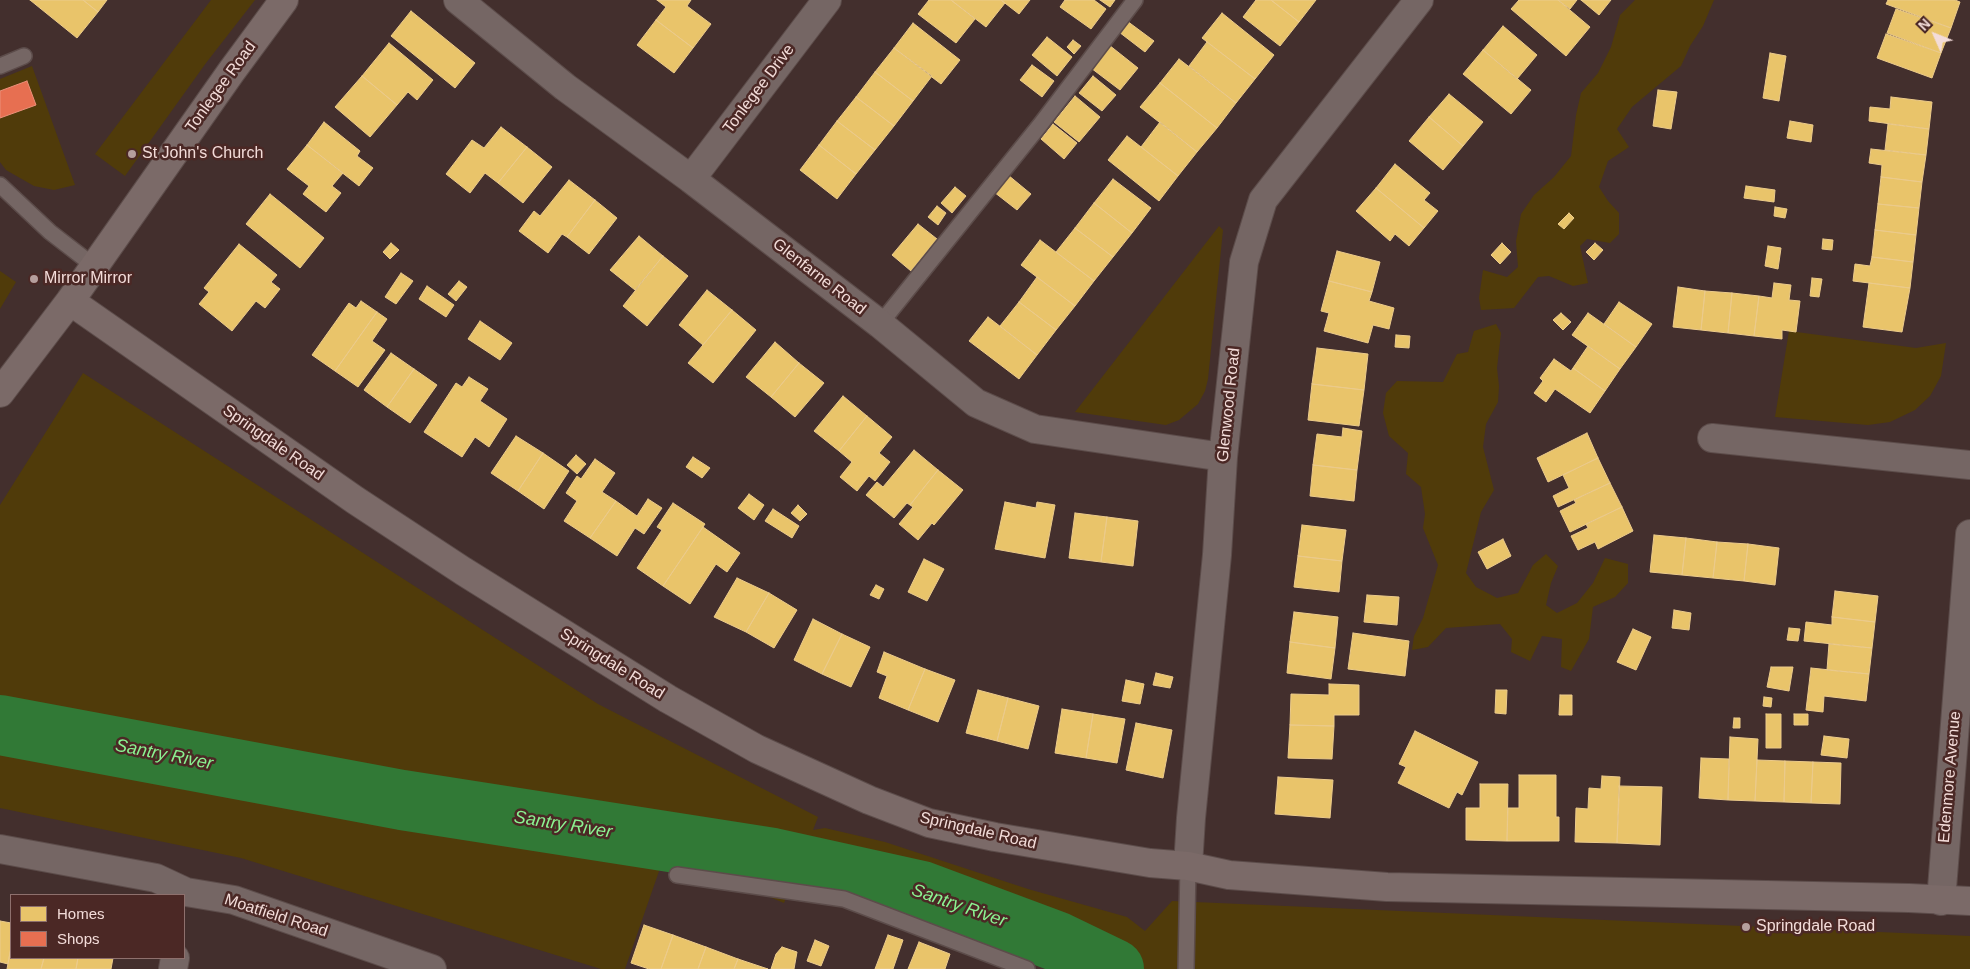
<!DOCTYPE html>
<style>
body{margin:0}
#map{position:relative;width:1970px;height:969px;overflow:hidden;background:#432f2d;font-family:Arial,sans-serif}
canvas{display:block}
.legend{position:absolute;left:10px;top:894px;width:175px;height:65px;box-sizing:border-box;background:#4b2825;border:1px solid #8e706d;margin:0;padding:6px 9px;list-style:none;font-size:15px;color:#f3dcd9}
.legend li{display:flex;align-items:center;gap:10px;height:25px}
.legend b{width:25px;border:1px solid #8e706d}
.north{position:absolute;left:1910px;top:10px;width:50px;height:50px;-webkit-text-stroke:4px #4b2825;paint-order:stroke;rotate:314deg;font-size:14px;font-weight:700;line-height:20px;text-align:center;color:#f3dcd9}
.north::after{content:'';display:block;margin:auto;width:18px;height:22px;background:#f3dcd9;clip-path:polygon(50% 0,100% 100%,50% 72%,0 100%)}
</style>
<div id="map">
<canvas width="1970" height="969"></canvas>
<ul class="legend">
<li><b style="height:14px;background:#e9c46a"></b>Homes</li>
<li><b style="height:14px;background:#e76f51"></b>Shops</li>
</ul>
<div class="north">N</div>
</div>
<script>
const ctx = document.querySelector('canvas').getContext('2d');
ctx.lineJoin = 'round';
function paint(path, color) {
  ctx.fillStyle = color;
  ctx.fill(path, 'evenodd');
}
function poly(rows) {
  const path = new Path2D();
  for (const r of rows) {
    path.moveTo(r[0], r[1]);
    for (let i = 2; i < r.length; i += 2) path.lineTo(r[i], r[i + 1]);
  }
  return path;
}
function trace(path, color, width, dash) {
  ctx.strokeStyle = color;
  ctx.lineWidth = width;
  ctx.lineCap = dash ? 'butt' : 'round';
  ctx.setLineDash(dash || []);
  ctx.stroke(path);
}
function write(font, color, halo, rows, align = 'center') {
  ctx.font = font + ' Arial,sans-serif';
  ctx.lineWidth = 5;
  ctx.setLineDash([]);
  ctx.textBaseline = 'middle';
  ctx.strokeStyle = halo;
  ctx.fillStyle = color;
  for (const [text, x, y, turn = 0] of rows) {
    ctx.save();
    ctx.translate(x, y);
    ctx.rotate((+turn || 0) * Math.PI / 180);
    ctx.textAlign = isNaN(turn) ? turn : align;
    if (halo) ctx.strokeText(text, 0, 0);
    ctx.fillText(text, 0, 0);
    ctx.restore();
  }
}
paint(poly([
 [211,0,255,0,206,63,125,176,95,154],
 [1635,0,1714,0,1703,26,1690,46,1681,66,1632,107,1617,129,1629,147,1608,161,1599,187,1608,201,1619,213,1619,234,1610,243,1587,239,1580,246,1588,283,1573,286,1549,276,1538,277,1514,308,1481,310,1479,298,1483,270,1507,277,1518,267,1516,241,1521,214,1534,195,1554,177,1571,156,1576,115,1581,93,1598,73,1611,47,1620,15],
 [32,66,75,185,54,190,34,186,6,170,0,162,0,79],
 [1219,226,1223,230,1208,379,1205,391,1198,404,1179,420,1166,425,1075,412],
 [0,271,16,282,0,309],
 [1496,324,1501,333,1497,368,1499,386,1498,402,1486,424,1483,447,1494,490,1481,512,1466,573,1476,587,1497,598,1518,593,1533,565,1546,554,1558,566,1551,583,1546,605,1557,613,1577,603,1593,583,1605,558,1628,564,1628,583,1615,597,1593,607,1589,639,1571,671,1561,667,1562,639,1542,636,1530,661,1511,652,1512,639,1500,624,1446,628,1428,647,1412,650,1414,636,1423,618,1438,565,1423,528,1425,514,1421,487,1406,474,1408,453,1389,436,1383,413,1386,393,1397,381,1443,382,1457,354,1468,352,1474,331],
 [1789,331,1916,348,1946,343,1941,376,1930,396,1915,410,1890,422,1868,425,1775,417],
 [83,373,598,704,818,817,813,830,825,828,885,842,1028,889,1127,917,1145,931,1172,901,1970,936,1970,969,1047,969,1049,963,876,900,794,877,784,903,665,854,625,969,601,969,241,858,0,808,0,505]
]), '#503b0a');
const homes = poly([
 [30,0,83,0,98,12,77,38,30,0],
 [83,0,107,0,98,12,83,0],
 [657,0,691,0,687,6,711,24,693,48,656,20,666,7,657,0],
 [929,0,951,0,975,19,956,43,918,14,929,0],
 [951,0,1001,0,1005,3,986,27,951,0],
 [1001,0,1030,0,1019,14,1001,0],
 [1065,0,1094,0,1106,9,1091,29,1060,7,1065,0],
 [1100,0,1115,0,1110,7,1100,0],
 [1256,0,1271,0,1299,22,1280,46,1243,17,1256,0],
 [1271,0,1316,0,1299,22,1271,0],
 [1519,0,1558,0,1590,27,1566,56,1511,9,1519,0],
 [1558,0,1577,0,1570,9,1558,0],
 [1581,0,1611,0,1599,15,1581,0],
 [1888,0,1955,0,1960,2,1951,28,1886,4,1888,0],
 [1896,9,1951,28,1941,53,1887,33,1896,9],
 [411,11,475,63,455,88,391,36,411,11],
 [1222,13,1274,55,1255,79,1202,38,1222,13],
 [656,20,693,48,674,73,637,45,656,20],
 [1127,21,1154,41,1145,52,1119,32,1127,21],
 [913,23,960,60,941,84,894,48,913,23],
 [1503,26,1537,55,1517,79,1483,50,1503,26],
 [1886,34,1941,53,1932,78,1877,58,1886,34],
 [1047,37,1072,57,1057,76,1032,55,1047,37],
 [1073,40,1081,46,1074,54,1067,47,1073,40],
 [1207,42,1255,79,1236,103,1189,66,1207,42],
 [389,43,433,80,417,100,408,92,397,105,362,76,389,43],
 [1109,45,1138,68,1120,90,1091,68,1109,45],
 [894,48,932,76,913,101,875,72,894,48],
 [1483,50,1531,90,1511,114,1463,74,1483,50],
 [1770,53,1786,56,1779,101,1763,98,1770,53],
 [1179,59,1236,103,1217,128,1160,83,1179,59],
 [1032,65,1054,81,1042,97,1020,80,1032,65],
 [875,72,913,101,894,126,856,97,875,72],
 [362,76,397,105,370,137,335,107,362,76],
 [1093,76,1116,95,1102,111,1079,93,1093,76],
 [1160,83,1217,128,1197,152,1140,107,1160,83],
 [1658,90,1677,92,1671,129,1653,126,1658,90],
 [1449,94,1483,122,1463,146,1429,117,1449,94],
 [1075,96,1100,117,1079,142,1054,122,1075,96],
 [856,97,894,126,875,150,837,121,856,97],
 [1891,97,1932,102,1929,129,1869,121,1870,107,1890,109,1891,97],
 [1429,117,1463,146,1443,170,1409,141,1429,117],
 [837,121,875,150,856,174,819,145,837,121],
 [1790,121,1813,125,1811,142,1787,138,1790,121],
 [324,122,360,151,357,156,373,168,359,186,307,145,324,122],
 [1160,122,1197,152,1178,176,1141,147,1160,122],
 [1053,124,1077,143,1064,159,1041,139,1053,124],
 [1888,124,1929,129,1926,155,1885,150,1888,124],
 [501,127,527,147,498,183,485,173,470,193,446,174,472,140,484,148,501,127],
 [1127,136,1178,176,1159,201,1108,160,1127,136],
 [307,145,343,173,332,186,341,193,326,212,303,194,309,186,287,169,307,145],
 [819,145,856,174,837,199,800,170,819,145],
 [527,147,552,167,523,203,498,183,527,147],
 [1871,149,1926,155,1922,182,1881,177,1882,165,1869,163,1871,149],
 [1395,164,1430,193,1424,200,1438,211,1424,228,1376,188,1395,164],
 [1008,175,1031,194,1017,210,994,192,1008,175],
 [1881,177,1922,182,1919,208,1878,204,1881,177],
 [1113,179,1151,208,1132,233,1094,203,1113,179],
 [569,180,595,200,567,237,562,234,548,253,519,231,534,211,540,216,569,180],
 [1746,186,1775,190,1774,202,1744,198,1746,186],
 [955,187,966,196,952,213,941,203,955,187],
 [1376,188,1424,228,1409,246,1395,234,1390,241,1356,211,1376,188],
 [270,194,324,238,300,268,246,224,270,194],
 [595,200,617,218,589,254,567,237,595,200],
 [1094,203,1132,233,1113,257,1075,228,1094,203],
 [1878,204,1919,208,1916,235,1875,230,1878,204],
 [937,206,946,213,938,225,928,217,937,206],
 [1775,207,1787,209,1785,218,1774,216,1775,207],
 [1569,213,1574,218,1564,229,1558,224,1569,213],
 [918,224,937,239,911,271,892,255,918,224],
 [1075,228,1113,257,1094,281,1056,252,1075,228],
 [1875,230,1916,235,1913,262,1872,257,1875,230],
 [639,236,663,256,635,290,610,270,639,236],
 [1823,239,1833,240,1832,250,1822,249,1823,239],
 [1040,240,1094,281,1075,306,1021,265,1040,240],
 [391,243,399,250,390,259,383,252,391,243],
 [1502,243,1511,252,1500,264,1491,255,1502,243],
 [1595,243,1603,250,1594,260,1586,252,1595,243],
 [239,244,277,275,271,282,280,289,265,308,256,301,232,331,199,304,209,292,204,288,239,244],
 [1768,246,1781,248,1778,269,1765,266,1768,246],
 [1337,251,1380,262,1372,292,1329,281,1337,251],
 [663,256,688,276,647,326,623,306,663,256],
 [1872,257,1913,262,1910,288,1853,281,1855,264,1870,266,1872,257],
 [401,273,413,281,396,304,385,297,401,273],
 [1037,277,1075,306,1056,330,1019,302,1037,277],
 [1812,278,1822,279,1819,297,1810,296,1812,278],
 [459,281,467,287,456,301,448,294,459,281],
 [1329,281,1372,292,1369,301,1394,308,1389,329,1373,325,1368,343,1324,331,1329,313,1321,311,1329,281],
 [1774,283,1791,285,1789,300,1800,301,1796,332,1782,330,1782,339,1754,336,1759,296,1772,298,1774,283],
 [1869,283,1910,288,1902,332,1863,327,1869,283],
 [427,286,454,305,446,317,419,299,427,286],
 [1678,287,1705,291,1701,330,1673,327,1678,287],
 [707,290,732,310,703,345,679,325,707,290],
 [1705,291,1732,293,1728,333,1701,330,1705,291],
 [1732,293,1759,296,1754,336,1728,333,1732,293],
 [361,301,377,312,335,371,312,355,349,303,356,308,361,301],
 [1019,302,1056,330,1037,355,1000,326,1019,302],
 [1619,302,1652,324,1636,347,1604,324,1619,302],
 [732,310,756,330,713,383,688,363,732,310],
 [377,312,387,319,372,341,385,350,358,387,335,371,377,312],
 [1561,313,1571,322,1563,330,1553,320,1561,313],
 [1588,313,1636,347,1620,369,1572,335,1588,313],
 [988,317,1037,355,1019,379,969,341,988,317],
 [480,321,512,343,500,360,468,339,480,321],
 [1396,335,1410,336,1409,348,1395,347,1396,335],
 [775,342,799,363,771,397,746,377,775,342],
 [1588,346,1620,369,1605,391,1573,368,1588,346],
 [1317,348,1368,354,1364,390,1312,384,1317,348],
 [391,353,414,369,387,407,364,390,391,353],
 [1554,359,1571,371,1573,368,1605,391,1590,413,1555,389,1546,402,1534,393,1543,381,1540,378,1554,359],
 [799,363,824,383,795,417,771,397,799,363],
 [414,369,437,385,410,423,387,407,414,369],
 [469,377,488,389,480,401,507,419,489,447,475,437,462,457,424,432,456,383,462,387,469,377],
 [1312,384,1364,390,1359,426,1308,420,1312,384],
 [843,396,867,416,839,451,814,431,843,396],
 [867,416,892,437,879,453,890,462,875,481,869,476,857,491,840,477,852,462,839,451,867,416],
 [1343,428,1362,431,1357,470,1313,465,1317,434,1342,437,1343,428],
 [1587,433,1598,458,1548,482,1537,458,1587,433],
 [516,436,543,453,518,491,491,473,516,436],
 [914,450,938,470,910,505,907,503,894,518,866,495,877,482,883,487,914,450],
 [543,453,569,471,544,509,518,491,543,453],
 [576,455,586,464,577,474,567,465,576,455],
 [693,457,710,468,702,478,686,467,693,457],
 [1598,458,1610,483,1558,507,1553,496,1569,488,1563,475,1598,458],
 [595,459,615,473,602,492,616,501,590,538,564,521,577,501,566,493,577,476,581,479,595,459],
 [1313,465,1357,470,1354,501,1310,496,1313,465],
 [938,470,963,490,934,525,932,523,918,540,899,524,913,507,910,505,938,470],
 [1610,483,1622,507,1570,532,1560,511,1576,503,1574,500,1610,483],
 [749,494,764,505,754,520,738,508,749,494],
 [648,499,662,508,644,534,635,528,617,556,590,538,616,501,637,516,648,499],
 [1005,502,1036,508,1037,502,1055,505,1045,558,995,549,1005,502],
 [673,503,705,524,663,586,637,568,662,530,657,527,673,503],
 [798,505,807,514,800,521,791,513,798,505],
 [1622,507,1633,531,1598,549,1595,542,1578,550,1571,536,1588,528,1586,524,1622,507],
 [773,509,799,526,792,538,765,521,773,509],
 [1075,513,1107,517,1101,562,1069,558,1075,513],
 [1107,517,1138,521,1133,566,1101,562,1107,517],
 [1302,525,1346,530,1342,561,1298,556,1302,525],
 [703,527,740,553,727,572,716,564,690,604,663,586,703,527],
 [1654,535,1686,538,1682,575,1650,572,1654,535],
 [1686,538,1717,542,1713,578,1682,575,1686,538],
 [1503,539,1511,556,1487,569,1478,552,1503,539],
 [1717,542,1748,544,1744,581,1713,578,1717,542],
 [1748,544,1779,548,1775,585,1744,581,1748,544],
 [1298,556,1342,561,1339,592,1294,587,1298,556],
 [924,559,944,569,927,601,908,592,924,559],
 [737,578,769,593,746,632,714,617,737,578],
 [876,585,884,589,879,599,870,595,876,585],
 [1835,591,1878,596,1875,622,1832,617,1835,591],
 [769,593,797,610,774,648,746,632,769,593],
 [1367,595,1399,597,1397,625,1364,622,1367,595],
 [1674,610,1691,613,1689,630,1672,628,1674,610],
 [1294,612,1338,617,1335,648,1290,642,1294,612],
 [1832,617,1875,622,1872,648,1804,641,1806,622,1832,625,1832,617],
 [813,619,842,634,822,674,794,660,813,619],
 [1789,628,1800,629,1798,641,1787,640,1789,628],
 [1633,629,1651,637,1636,670,1617,662,1633,629],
 [1353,633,1409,641,1405,676,1348,669,1353,633],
 [842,634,870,647,851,687,822,674,842,634],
 [1290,642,1335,648,1331,679,1287,673,1290,642],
 [1829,644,1872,648,1869,674,1827,670,1829,644],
 [884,652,925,669,908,710,879,698,887,676,877,672,884,652],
 [1771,667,1793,667,1789,691,1767,687,1771,667],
 [1811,668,1869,674,1866,701,1824,696,1823,712,1806,710,1811,668],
 [925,669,955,680,938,722,908,710,925,669],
 [1156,673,1173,677,1170,688,1153,685,1156,673],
 [1126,680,1144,684,1140,704,1122,701,1126,680],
 [1329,684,1359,685,1359,715,1334,715,1334,726,1290,725,1291,694,1329,695,1329,684],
 [978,690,1008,698,997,741,966,733,978,690],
 [1496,690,1507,690,1506,714,1495,713,1496,690],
 [1560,695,1572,695,1572,715,1559,715,1560,695],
 [1764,697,1772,698,1771,707,1763,706,1764,697],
 [1008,698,1039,706,1028,749,997,741,1008,698],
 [1062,709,1093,714,1086,758,1055,753,1062,709],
 [1093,714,1125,719,1117,763,1086,758,1093,714],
 [1766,714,1781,714,1781,748,1766,748,1766,714],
 [1794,714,1808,714,1808,725,1794,725,1794,714],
 [1734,718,1740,718,1740,728,1733,728,1734,718],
 [1136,723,1172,730,1163,778,1126,770,1136,723],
 [1290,725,1334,726,1332,759,1288,758,1290,725],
 [1415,731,1478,762,1462,795,1457,792,1449,808,1398,783,1406,767,1399,764,1415,731],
 [1824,736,1849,739,1847,758,1821,755,1824,736],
 [1730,737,1758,739,1755,801,1728,800,1730,737],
 [1701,758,1729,759,1728,800,1699,798,1701,758],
 [1757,760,1785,761,1784,802,1755,801,1757,760],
 [1785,761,1813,762,1811,803,1784,802,1785,761],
 [1813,762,1841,763,1840,804,1811,803,1813,762],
 [1519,775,1556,775,1556,817,1559,817,1559,841,1507,841,1508,808,1519,808,1519,775],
 [1602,776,1620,777,1617,843,1575,842,1576,808,1588,809,1589,788,1601,789,1602,776],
 [1278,777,1333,780,1330,818,1275,814,1278,777],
 [1480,784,1508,784,1507,841,1466,840,1466,808,1480,808,1480,784],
 [1619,786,1662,787,1660,845,1617,843,1619,786],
 [0,921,11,923,11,947,8,964,0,962,0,921],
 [644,925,673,935,661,969,649,969,631,963,644,925],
 [673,935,706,947,698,969,661,969,673,935],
 [888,935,903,940,893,969,875,969,888,935],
 [815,940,829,946,821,966,807,961,815,940],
 [919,942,950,954,945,969,908,969,919,942],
 [11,947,11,958,44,958,41,969,7,969,11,947],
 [706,947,738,959,734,969,698,969,706,947],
 [782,947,797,952,794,969,771,969,776,954,782,947],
 [44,958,78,958,76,969,41,969,44,958],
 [78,958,113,958,111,969,76,969,78,958],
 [738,959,768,969,734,969,738,959]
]);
paint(homes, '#e9c46a');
trace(homes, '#eccb8b', 1);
const shops = poly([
 [27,81,36,105,0,118,0,91,27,81]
]);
paint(shops, '#e76f51');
trace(shops, '#eb907a', 1);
trace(poly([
 [0,725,402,800,773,858,922,891,1056,941,1114,969]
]), '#317936', 60);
const lane = poly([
 [0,66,24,56],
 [0,185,50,232,94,266],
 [880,324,1040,125,1135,0],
 [677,875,844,899,1027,969],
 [1186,969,1188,866]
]);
const street = poly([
 [458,0,565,87,691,179,880,324,976,403,1035,429,1223,457],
 [691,179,827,0],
 [1712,438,1970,465],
 [0,849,156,878,186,892,234,900,432,969],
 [1188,866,1191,818,1217,555,1223,457,1244,262,1263,200,1419,0],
 [1941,901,1970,534],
 [173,969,175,958]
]);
const secondary = poly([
 [70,301,355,500,463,571,668,699,757,749,869,800,929,823,995,837,1150,863,1188,866,1229,875,1387,887,1909,898,1970,901],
 [0,393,70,301,231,72,284,0]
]);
trace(lane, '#5c4c4a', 18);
trace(street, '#5c4c4a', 30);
trace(secondary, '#5c4c4a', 30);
trace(lane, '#756664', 15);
trace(street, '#756664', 28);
trace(secondary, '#7b6a68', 28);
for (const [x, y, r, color] of [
 [132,154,5,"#b59f9d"],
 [34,279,5,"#b59f9d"],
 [1746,927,5,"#b59f9d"]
]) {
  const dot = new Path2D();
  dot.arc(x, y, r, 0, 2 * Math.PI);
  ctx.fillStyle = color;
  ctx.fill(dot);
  trace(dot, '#4b2825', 2);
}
write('16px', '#f3dcd9', '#4b2825', [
 ["Tonlegee Road",221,87,-54],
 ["Tonlegee Drive",759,89,-53],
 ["Glenfarne Road",819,277,38],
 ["Glenwood Road",1229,405,-84],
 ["Springdale Road",273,443,35],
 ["Springdale Road",612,664,32],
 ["Edenmore Avenue",1950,777,-85],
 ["Springdale Road",978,831,13],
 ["Moatfield Road",276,916,18]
]);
write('16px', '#f3dcd9', '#4b2825', [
 ["St John's Church",142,154],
 ["Mirror Mirror",44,279],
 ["Springdale Road",1756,927]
], 'left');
write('italic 18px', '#8bf291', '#4b2825', [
 ["Santry River",164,755,11],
 ["Santry River",563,825,9],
 ["Santry River",959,906,19]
]);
</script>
